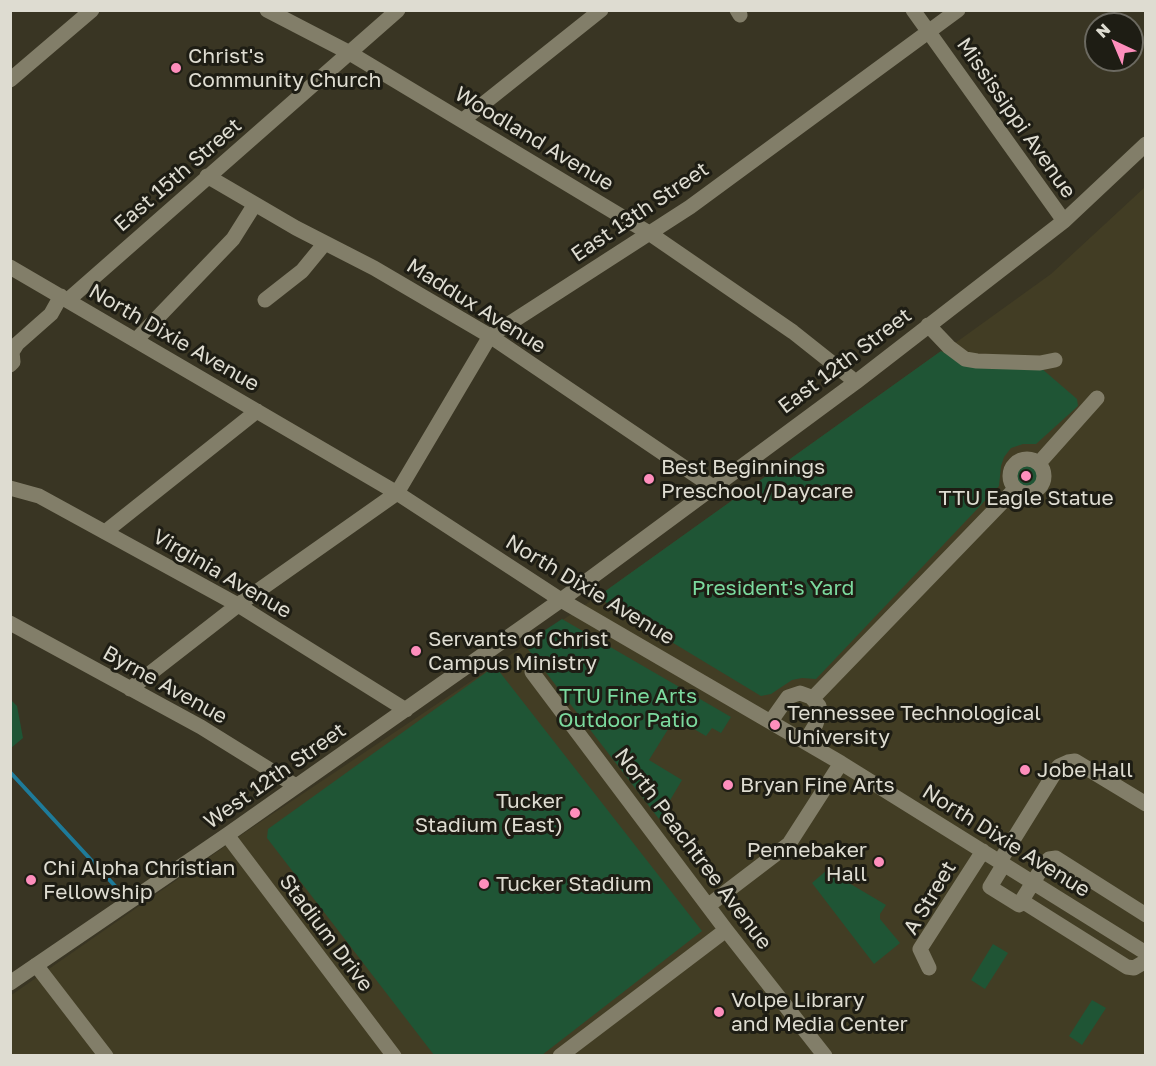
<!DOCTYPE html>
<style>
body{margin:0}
#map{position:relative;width:1156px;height:1066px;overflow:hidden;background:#393523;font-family:"Golos Text",sans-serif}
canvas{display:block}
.frame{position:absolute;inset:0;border:12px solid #dedcd1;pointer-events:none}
.north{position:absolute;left:1084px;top:12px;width:60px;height:60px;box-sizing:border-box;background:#1e1d14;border:2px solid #6b6960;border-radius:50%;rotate:316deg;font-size:16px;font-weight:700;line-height:24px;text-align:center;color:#dedcd1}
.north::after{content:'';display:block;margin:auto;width:21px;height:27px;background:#fe8ebc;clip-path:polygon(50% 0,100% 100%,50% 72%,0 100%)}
</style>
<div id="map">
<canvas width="1156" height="1066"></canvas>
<div class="frame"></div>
<div class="north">N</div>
</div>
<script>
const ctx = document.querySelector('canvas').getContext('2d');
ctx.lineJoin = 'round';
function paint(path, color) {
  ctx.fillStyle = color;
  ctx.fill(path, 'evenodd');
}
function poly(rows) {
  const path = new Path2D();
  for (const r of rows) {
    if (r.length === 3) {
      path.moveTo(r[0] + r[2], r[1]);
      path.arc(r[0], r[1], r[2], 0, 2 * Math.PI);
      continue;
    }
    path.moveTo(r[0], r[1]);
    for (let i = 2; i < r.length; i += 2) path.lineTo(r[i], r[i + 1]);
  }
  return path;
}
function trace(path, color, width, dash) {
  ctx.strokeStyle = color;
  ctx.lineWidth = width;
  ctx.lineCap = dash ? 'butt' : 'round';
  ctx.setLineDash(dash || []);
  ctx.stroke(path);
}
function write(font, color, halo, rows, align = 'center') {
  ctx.font = font + ' "Golos Text",sans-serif';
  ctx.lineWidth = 6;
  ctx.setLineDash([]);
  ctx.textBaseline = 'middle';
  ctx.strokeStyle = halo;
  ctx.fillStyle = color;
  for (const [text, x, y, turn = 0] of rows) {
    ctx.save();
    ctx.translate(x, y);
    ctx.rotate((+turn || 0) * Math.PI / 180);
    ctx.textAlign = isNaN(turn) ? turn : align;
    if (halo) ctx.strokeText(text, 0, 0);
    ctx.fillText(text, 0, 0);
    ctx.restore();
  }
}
paint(poly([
 [1145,187,1145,1055,11,1055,10,996,247,831,597,597,941,351,958,341,1051,274]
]), '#423d24');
paint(poly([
 [941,351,967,366,993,369,1041,368,1077,399,1078,406,1036,444,1023,444,1011,448,1004,457,1001,466,999,486,816,679,802,678,792,680,771,694,761,696,597,597],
 [1026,476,11],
 [562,619,731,717,721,733,712,728,706,736,675,718,649,760,682,780,659,819,524,644],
 [495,666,702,931,542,1055,434,1055,267,838,268,829],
 [11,700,17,706,23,738,11,748],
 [827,870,886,905,880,914,880,919,900,943,874,964,812,883],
 [993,944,1008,953,985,989,971,980],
 [1092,1000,1106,1008,1082,1045,1069,1036]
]), '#1f5535');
trace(poly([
 [10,772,116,887]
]), '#1e7b9a', 4);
trace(poly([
 [267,10,348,52,649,233,793,332,856,382],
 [737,10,740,15],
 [913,10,1064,221],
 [10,80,92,10],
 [463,120,601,10],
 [207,176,296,228,374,268,490,336,713,487],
 [10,267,397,493,561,600,841,763,1146,953],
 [68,300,398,10],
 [265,300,302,271,325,243],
 [928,325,949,347,965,359,977,361,1040,363,1055,360],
 [136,340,233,239,255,204],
 [10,365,13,362,12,352,17,344,51,314,61,296],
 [1027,476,17],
 [1039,463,1097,398],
 [10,488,39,496,238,605,406,710],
 [105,532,257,411],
 [10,623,201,727,296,786],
 [532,672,726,930,825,1056],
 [130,689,238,605,397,493,490,336,690,207,958,10],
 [813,698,1015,489],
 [771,721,788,697,800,693,811,697,819,706,820,712,816,724,805,742],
 [227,835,394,1056],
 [1000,861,1059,766,1068,762,1075,761,1146,804],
 [1004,864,990,887,1019,905,1045,863,1049,859,1056,858,1146,915],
 [1022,901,1127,967,1134,968,1146,961],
 [709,905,789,844,841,763],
 [36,965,106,1056],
 [929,968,920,949,983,851],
 [10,983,227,835,561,600,856,382,1064,221,1146,144],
 [560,1056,726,930]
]), '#827e69', 15);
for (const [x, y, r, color] of [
 [176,68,6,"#fe8ebc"],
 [1026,476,6,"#fe8ebc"],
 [649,479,6,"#fe8ebc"],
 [416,651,6,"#fe8ebc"],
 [775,725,6,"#fe8ebc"],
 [1025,770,6,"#fe8ebc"],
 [728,785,6,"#fe8ebc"],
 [575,813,6,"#fe8ebc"],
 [879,862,6,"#fe8ebc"],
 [31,880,6,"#fe8ebc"],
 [484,884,6,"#fe8ebc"],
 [719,1012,6,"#fe8ebc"]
]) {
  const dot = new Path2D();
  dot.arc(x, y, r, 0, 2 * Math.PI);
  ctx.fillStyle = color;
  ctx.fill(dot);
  trace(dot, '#1e1d14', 2);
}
write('21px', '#dedcd1', '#1e1d14', [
 ["Christ's",188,56],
 ["Community Church",188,80],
 ["Best Beginnings",661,467],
 ["Preschool/Daycare",661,491],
 ["TTU Eagle Statue",1026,498,"center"],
 ["Servants of Christ",428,639],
 ["Campus Ministry",428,663],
 ["Tennessee Technological",787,713],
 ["University",787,737],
 ["Jobe Hall",1037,770],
 ["Bryan Fine Arts",740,785],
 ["Tucker",563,801,"right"],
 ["Stadium (East)",563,825,"right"],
 ["Pennebaker",867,850,"right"],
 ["Hall",867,874,"right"],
 ["Chi Alpha Christian",43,868],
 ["Fellowship",43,892],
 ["Tucker Stadium",496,884],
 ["Volpe Library",731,1000],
 ["and Media Center",731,1024]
], 'left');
write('21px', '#dedcd1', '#1e1d14', [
 ["Mississippi Avenue",1016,118,55],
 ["Woodland Avenue",534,139,31],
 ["East 15th Street",178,175,-41],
 ["East 13th Street",640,212,-34],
 ["Maddux Avenue",476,306,32],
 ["North Dixie Avenue",174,338,30],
 ["East 12th Street",845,361,-37],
 ["Virginia Avenue",222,574,30],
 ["North Dixie Avenue",590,590,31],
 ["Byrne Avenue",165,685,29],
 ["West 12th Street",275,776,-35],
 ["North Dixie Avenue",1006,841,32],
 ["North Peachtree Avenue",693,849,53],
 ["A Street",930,898,-59],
 ["Stadium Drive",326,933,53]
]);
write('21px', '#7bda9e', '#1e1d14', [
 ["President's Yard",773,588],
 ["TTU Fine Arts",628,696],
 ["Outdoor Patio",628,720]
]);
</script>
